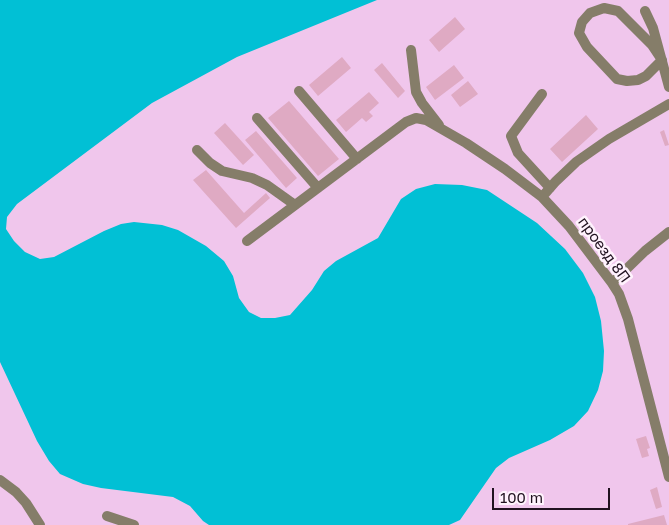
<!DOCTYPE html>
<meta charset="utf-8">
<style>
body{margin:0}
#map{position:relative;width:669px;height:525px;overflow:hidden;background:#f0c6ec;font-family:"Golos Text",sans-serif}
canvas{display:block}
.scale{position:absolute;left:492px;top:488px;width:118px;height:22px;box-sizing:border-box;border:2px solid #211220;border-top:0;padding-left:6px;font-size:15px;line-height:18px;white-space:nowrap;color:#211220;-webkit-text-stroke:4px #fff2fd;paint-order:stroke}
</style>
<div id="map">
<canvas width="669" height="525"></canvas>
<div class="scale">100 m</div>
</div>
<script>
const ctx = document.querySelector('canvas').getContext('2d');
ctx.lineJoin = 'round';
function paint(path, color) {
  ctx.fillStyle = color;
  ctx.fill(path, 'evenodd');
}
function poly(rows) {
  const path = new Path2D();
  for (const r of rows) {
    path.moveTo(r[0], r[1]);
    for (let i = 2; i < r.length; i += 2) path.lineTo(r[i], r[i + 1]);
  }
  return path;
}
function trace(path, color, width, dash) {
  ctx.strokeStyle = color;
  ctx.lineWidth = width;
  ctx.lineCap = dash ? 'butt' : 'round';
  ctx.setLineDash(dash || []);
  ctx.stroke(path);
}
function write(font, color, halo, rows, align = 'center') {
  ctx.font = font + ' "Golos Text",sans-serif';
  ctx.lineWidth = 5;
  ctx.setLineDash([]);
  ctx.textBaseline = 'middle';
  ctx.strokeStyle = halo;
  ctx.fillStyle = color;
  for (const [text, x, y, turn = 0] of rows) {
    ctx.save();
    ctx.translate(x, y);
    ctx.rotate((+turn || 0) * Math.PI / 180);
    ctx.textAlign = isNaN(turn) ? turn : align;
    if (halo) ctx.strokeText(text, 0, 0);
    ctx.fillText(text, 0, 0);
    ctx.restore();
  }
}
paint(poly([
 [0,0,377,0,237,57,152,103,17,204,7,217,6,229,14,241,25,252,40,259,54,257,104,231,121,224,134,222,162,225,178,230,206,246,224,261,233,276,239,298,249,312,261,318,275,318,290,315,312,290,324,271,336,261,378,238,401,199,416,189,435,184,462,185,487,190,537,223,565,249,583,273,595,297,601,321,604,351,603,371,598,390,588,411,574,426,550,440,509,458,496,468,460,520,449,525,209,525,203,521,190,506,173,497,101,488,83,484,60,474,49,461,37,441,0,362]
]), '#01c0d5');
paint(poly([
 [455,17,465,29,439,52,429,40],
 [342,57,351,68,318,96,309,85],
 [382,63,405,91,398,98,374,70],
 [454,65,464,78,435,100,426,87],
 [468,81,478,94,460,107,451,95],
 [369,92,379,103,369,112,373,116,366,122,362,118,346,132,336,120],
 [289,101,339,159,318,176,268,118],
 [586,115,598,129,562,162,550,149],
 [225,123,254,155,243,165,214,133],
 [664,130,669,145,665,146,660,132],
 [256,131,297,178,286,188,245,140],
 [206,170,244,213,266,193,270,198,236,228,193,180],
 [646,436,650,448,647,449,649,456,642,458,636,439],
 [657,487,662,507,656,509,650,490],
 [664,515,667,525,628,525,628,524]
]), '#dfaac3');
trace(poly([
 [604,8,618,11,652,45,662,60,646,76,638,80,627,81,617,79,587,47,579,33,582,22,590,13,604,8],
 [645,11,653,28,669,87],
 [411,50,416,92,422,103,439,125],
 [299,91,357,159],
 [542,94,511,136,518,153,550,188],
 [257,118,318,188],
 [197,150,210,163,222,171,252,178,267,185,295,205],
 [542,197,556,181,576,162,609,139,669,104],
 [247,241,406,122,416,118,426,120,466,143,505,169,542,197,569,226,612,283,619,294,628,319,669,477],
 [612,283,645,251,669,232],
 [0,480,16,492,26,503,40,525],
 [107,516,134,525]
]), '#857d69', 10);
write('15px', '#211220', '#fff2fd', [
 ["проезд 8П",604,250,54]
]);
</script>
